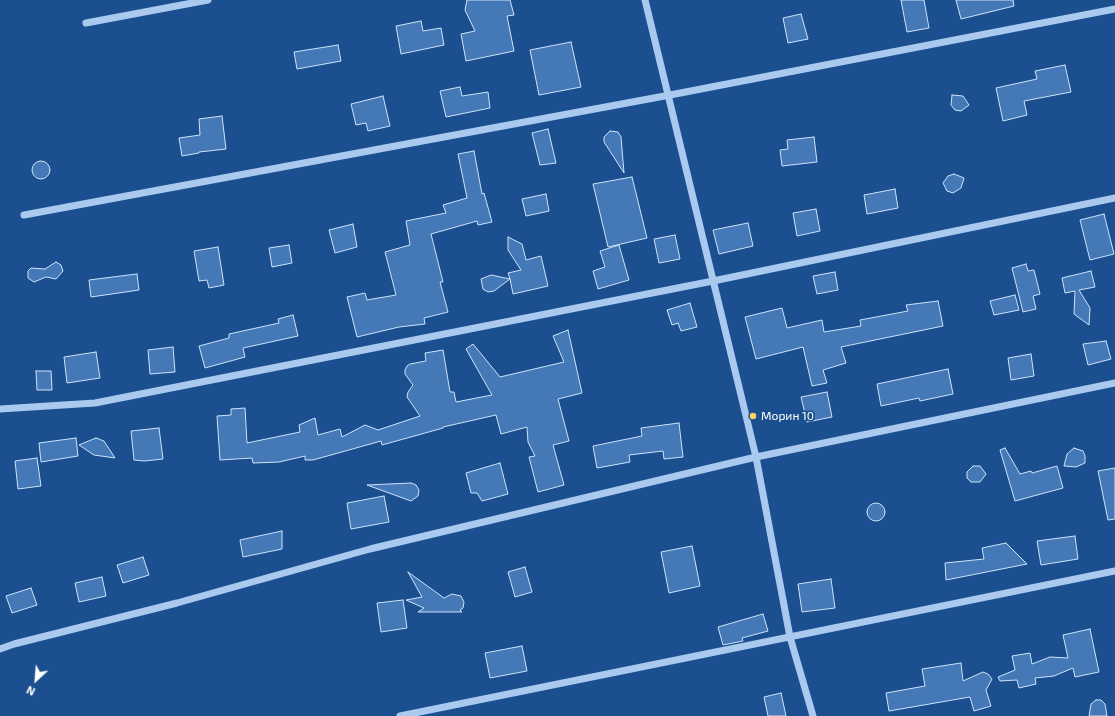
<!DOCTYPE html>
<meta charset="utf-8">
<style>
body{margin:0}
#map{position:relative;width:1115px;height:716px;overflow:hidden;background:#1b4f8f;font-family:"Exo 2",sans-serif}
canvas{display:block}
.north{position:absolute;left:16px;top:660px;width:40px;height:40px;-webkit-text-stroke:3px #1b4f8f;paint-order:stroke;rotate:206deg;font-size:11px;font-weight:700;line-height:16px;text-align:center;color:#fff}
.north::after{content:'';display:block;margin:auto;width:14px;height:18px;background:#fff;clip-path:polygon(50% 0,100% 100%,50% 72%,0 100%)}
</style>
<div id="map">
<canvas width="1115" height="716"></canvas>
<div class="north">N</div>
</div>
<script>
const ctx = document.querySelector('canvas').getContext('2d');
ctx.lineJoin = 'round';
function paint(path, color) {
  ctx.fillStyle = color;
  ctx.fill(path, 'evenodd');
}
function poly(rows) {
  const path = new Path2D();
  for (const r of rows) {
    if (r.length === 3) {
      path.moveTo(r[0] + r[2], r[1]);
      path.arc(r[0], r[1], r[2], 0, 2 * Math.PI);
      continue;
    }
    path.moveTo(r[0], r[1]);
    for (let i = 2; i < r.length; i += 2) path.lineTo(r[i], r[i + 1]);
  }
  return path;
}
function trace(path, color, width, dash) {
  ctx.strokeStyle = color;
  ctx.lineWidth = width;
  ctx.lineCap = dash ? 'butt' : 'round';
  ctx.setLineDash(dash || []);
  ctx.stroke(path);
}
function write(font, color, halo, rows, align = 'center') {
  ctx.font = font + ' "Exo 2",sans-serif';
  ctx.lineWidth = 3.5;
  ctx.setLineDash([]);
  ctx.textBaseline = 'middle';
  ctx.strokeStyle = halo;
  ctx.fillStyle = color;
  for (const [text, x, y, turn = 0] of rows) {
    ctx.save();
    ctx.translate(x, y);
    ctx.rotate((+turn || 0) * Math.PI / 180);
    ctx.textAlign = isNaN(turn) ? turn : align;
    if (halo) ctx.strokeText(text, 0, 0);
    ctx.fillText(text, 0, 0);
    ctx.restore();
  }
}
const building = poly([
 [467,0,510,0,514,15,507,16,514,51,466,61,461,34,475,31,465,10,467,0],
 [901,0,924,0,929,28,907,32,901,0],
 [956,0,1013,0,1014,6,961,19,956,0],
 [801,14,808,39,788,43,783,18,801,14],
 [421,21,423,31,441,28,444,45,401,54,396,26,421,21],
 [571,42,581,87,539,95,530,50,571,42],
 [338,45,341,61,297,69,294,52,338,45],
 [1065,65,1071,92,1024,101,1027,115,1003,121,996,88,1037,79,1035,71,1065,65],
 [460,87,462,96,488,92,490,108,446,117,440,91,460,87],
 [952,95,963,96,969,105,961,111,955,110,951,105,952,95],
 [383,96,390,126,368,131,366,123,356,125,351,104,383,96],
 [222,116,226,149,199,152,199,153,182,156,179,138,200,135,199,119,222,116],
 [548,129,556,163,540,165,532,133,548,129],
 [610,131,618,132,621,137,624,173,604,142,604,137,610,131],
 [814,137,817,162,782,166,780,150,788,149,787,140,814,137],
 [474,151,482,194,484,193,492,222,478,225,477,221,431,234,443,282,440,282,448,312,424,318,425,324,399,327,357,337,347,297,365,293,367,300,396,295,385,252,410,245,406,221,446,213,443,205,467,198,458,154,474,151],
 [41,170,9],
 [954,174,964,178,961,188,953,193,947,191,943,183,948,176,954,174],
 [632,177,647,238,608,247,593,184,632,177],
 [895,189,898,208,867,214,864,195,895,189],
 [546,194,549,211,526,216,522,199,546,194],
 [816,209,820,231,797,236,793,213,816,209],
 [1104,214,1114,254,1090,260,1080,220,1104,214],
 [748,223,753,246,719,254,713,230,748,223],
 [353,224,357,247,335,253,329,230,353,224],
 [675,235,680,259,659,263,654,239,675,235],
 [508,237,522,244,526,260,541,256,548,286,513,294,510,279,494,291,488,292,483,289,481,279,491,275,510,279,508,273,521,270,508,250,508,237],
 [289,245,292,263,272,267,269,248,289,245],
 [619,245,629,280,598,289,593,271,605,267,600,251,619,245],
 [218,247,224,285,209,288,207,280,199,281,194,251,218,247],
 [56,262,61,265,63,271,56,279,46,277,34,282,28,278,28,271,31,268,45,269,56,262],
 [1026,264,1028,271,1034,270,1040,294,1033,296,1036,309,1023,312,1012,268,1026,264],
 [1091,271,1095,287,1079,290,1090,308,1089,325,1074,314,1075,291,1065,293,1062,278,1091,271],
 [835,272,838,290,817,294,813,276,835,272],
 [137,274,139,290,91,297,89,280,137,274],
 [1015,295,1019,310,994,315,990,301,1015,295],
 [938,301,943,326,841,347,846,363,823,370,827,383,812,386,803,347,756,359,745,317,782,308,787,328,822,320,824,332,861,326,860,320,908,311,906,305,938,301],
 [690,303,697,327,681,331,678,323,672,325,667,310,690,303],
 [293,315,298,336,243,348,245,357,205,368,199,346,229,338,229,334,279,323,278,319,293,315],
 [568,330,582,393,558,399,569,441,553,445,564,485,538,492,529,457,535,456,528,442,527,427,501,434,496,415,443,427,443,428,382,445,381,441,313,460,305,460,305,456,279,462,253,463,252,458,220,460,217,416,231,415,231,409,245,408,247,443,300,432,299,425,315,418,318,435,340,429,342,437,365,425,378,430,420,416,407,397,408,392,413,385,405,374,405,370,407,366,410,364,426,361,425,353,443,350,450,392,454,392,456,402,492,395,466,349,473,344,500,377,564,362,553,336,568,330],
 [1106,341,1111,359,1088,365,1083,344,1106,341],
 [173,347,175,372,150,374,148,350,173,347],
 [96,352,100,378,67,383,64,357,96,352],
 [1031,354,1034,376,1011,380,1008,358,1031,354],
 [948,369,953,394,920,401,919,398,881,406,877,384,948,369],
 [36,371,51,371,52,390,37,390,36,371],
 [827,392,832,417,807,422,801,397,827,392],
 [679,423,683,457,664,459,663,451,629,455,630,462,597,468,593,446,642,436,641,428,679,423],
 [159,428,163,459,144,461,134,460,131,431,159,428],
 [76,438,78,456,41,462,39,443,76,438],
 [96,438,104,441,115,458,94,455,79,445,96,438],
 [1005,448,1020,474,1031,471,1032,473,1057,466,1063,488,1015,501,1000,450,1005,448],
 [1074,448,1083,451,1085,456,1085,463,1076,467,1064,466,1067,454,1074,448],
 [37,458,41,486,18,489,15,461,37,458],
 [500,463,508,494,482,501,477,493,471,493,466,473,500,463],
 [973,466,980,466,986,474,980,482,971,482,967,478,967,472,973,466],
 [1115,468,1115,519,1108,520,1098,471,1115,468],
 [411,483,416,485,419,490,418,496,411,501,367,485,411,483],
 [384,496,389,522,351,529,347,503,384,496],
 [876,512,9],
 [282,531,282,549,243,557,240,540,282,531],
 [1075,536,1078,559,1041,565,1037,541,1075,536],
 [1006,543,1027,564,946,580,945,563,984,559,982,548,1006,543],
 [692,546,700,586,669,593,661,552,692,546],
 [143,557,149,575,123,583,117,565,143,557],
 [525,567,532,592,515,597,508,572,525,567],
 [408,572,444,598,452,594,461,596,464,602,463,608,460,610,462,612,418,612,424,608,406,600,422,597,408,572],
 [102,577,106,596,79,602,75,583,102,577],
 [831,579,835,608,802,612,798,584,831,579],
 [31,588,37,605,12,613,6,596,31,588],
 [403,600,407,628,381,632,377,603,403,600],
 [763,614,768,631,742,638,743,641,723,645,718,627,763,614],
 [1090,629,1099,672,1075,677,1073,668,1054,676,1035,678,1036,684,1019,688,1017,680,1000,681,998,677,1015,670,1012,656,1030,653,1032,664,1050,657,1068,658,1063,635,1090,629],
 [522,646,527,671,490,678,485,653,522,646],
 [961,663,963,681,983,672,988,674,992,679,986,690,991,706,974,711,970,697,889,711,886,693,925,686,922,669,961,663],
 [781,693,786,716,768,716,764,697,781,693],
 [1096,700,1101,700,1105,704,1107,716,1089,716,1091,704,1096,700]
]);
paint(building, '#4478b7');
trace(building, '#cfe3fa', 1);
trace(poly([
 [645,0,756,457,790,637,813,716],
 [86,23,208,0],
 [24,215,670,95,1115,9],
 [0,409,95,403,713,281,1115,198],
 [0,649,14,644,177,603,370,549,756,457,1115,383],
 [400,716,1115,571]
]), '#a9c9ee', 7);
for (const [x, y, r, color] of [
 [753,416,4,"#ffd166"]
]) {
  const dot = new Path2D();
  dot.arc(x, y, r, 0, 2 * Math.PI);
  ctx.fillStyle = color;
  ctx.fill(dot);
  trace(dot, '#1b4f8f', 1.5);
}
write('12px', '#fff', '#1b4f8f', [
 ["Морин 10",761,416]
], 'left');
</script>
